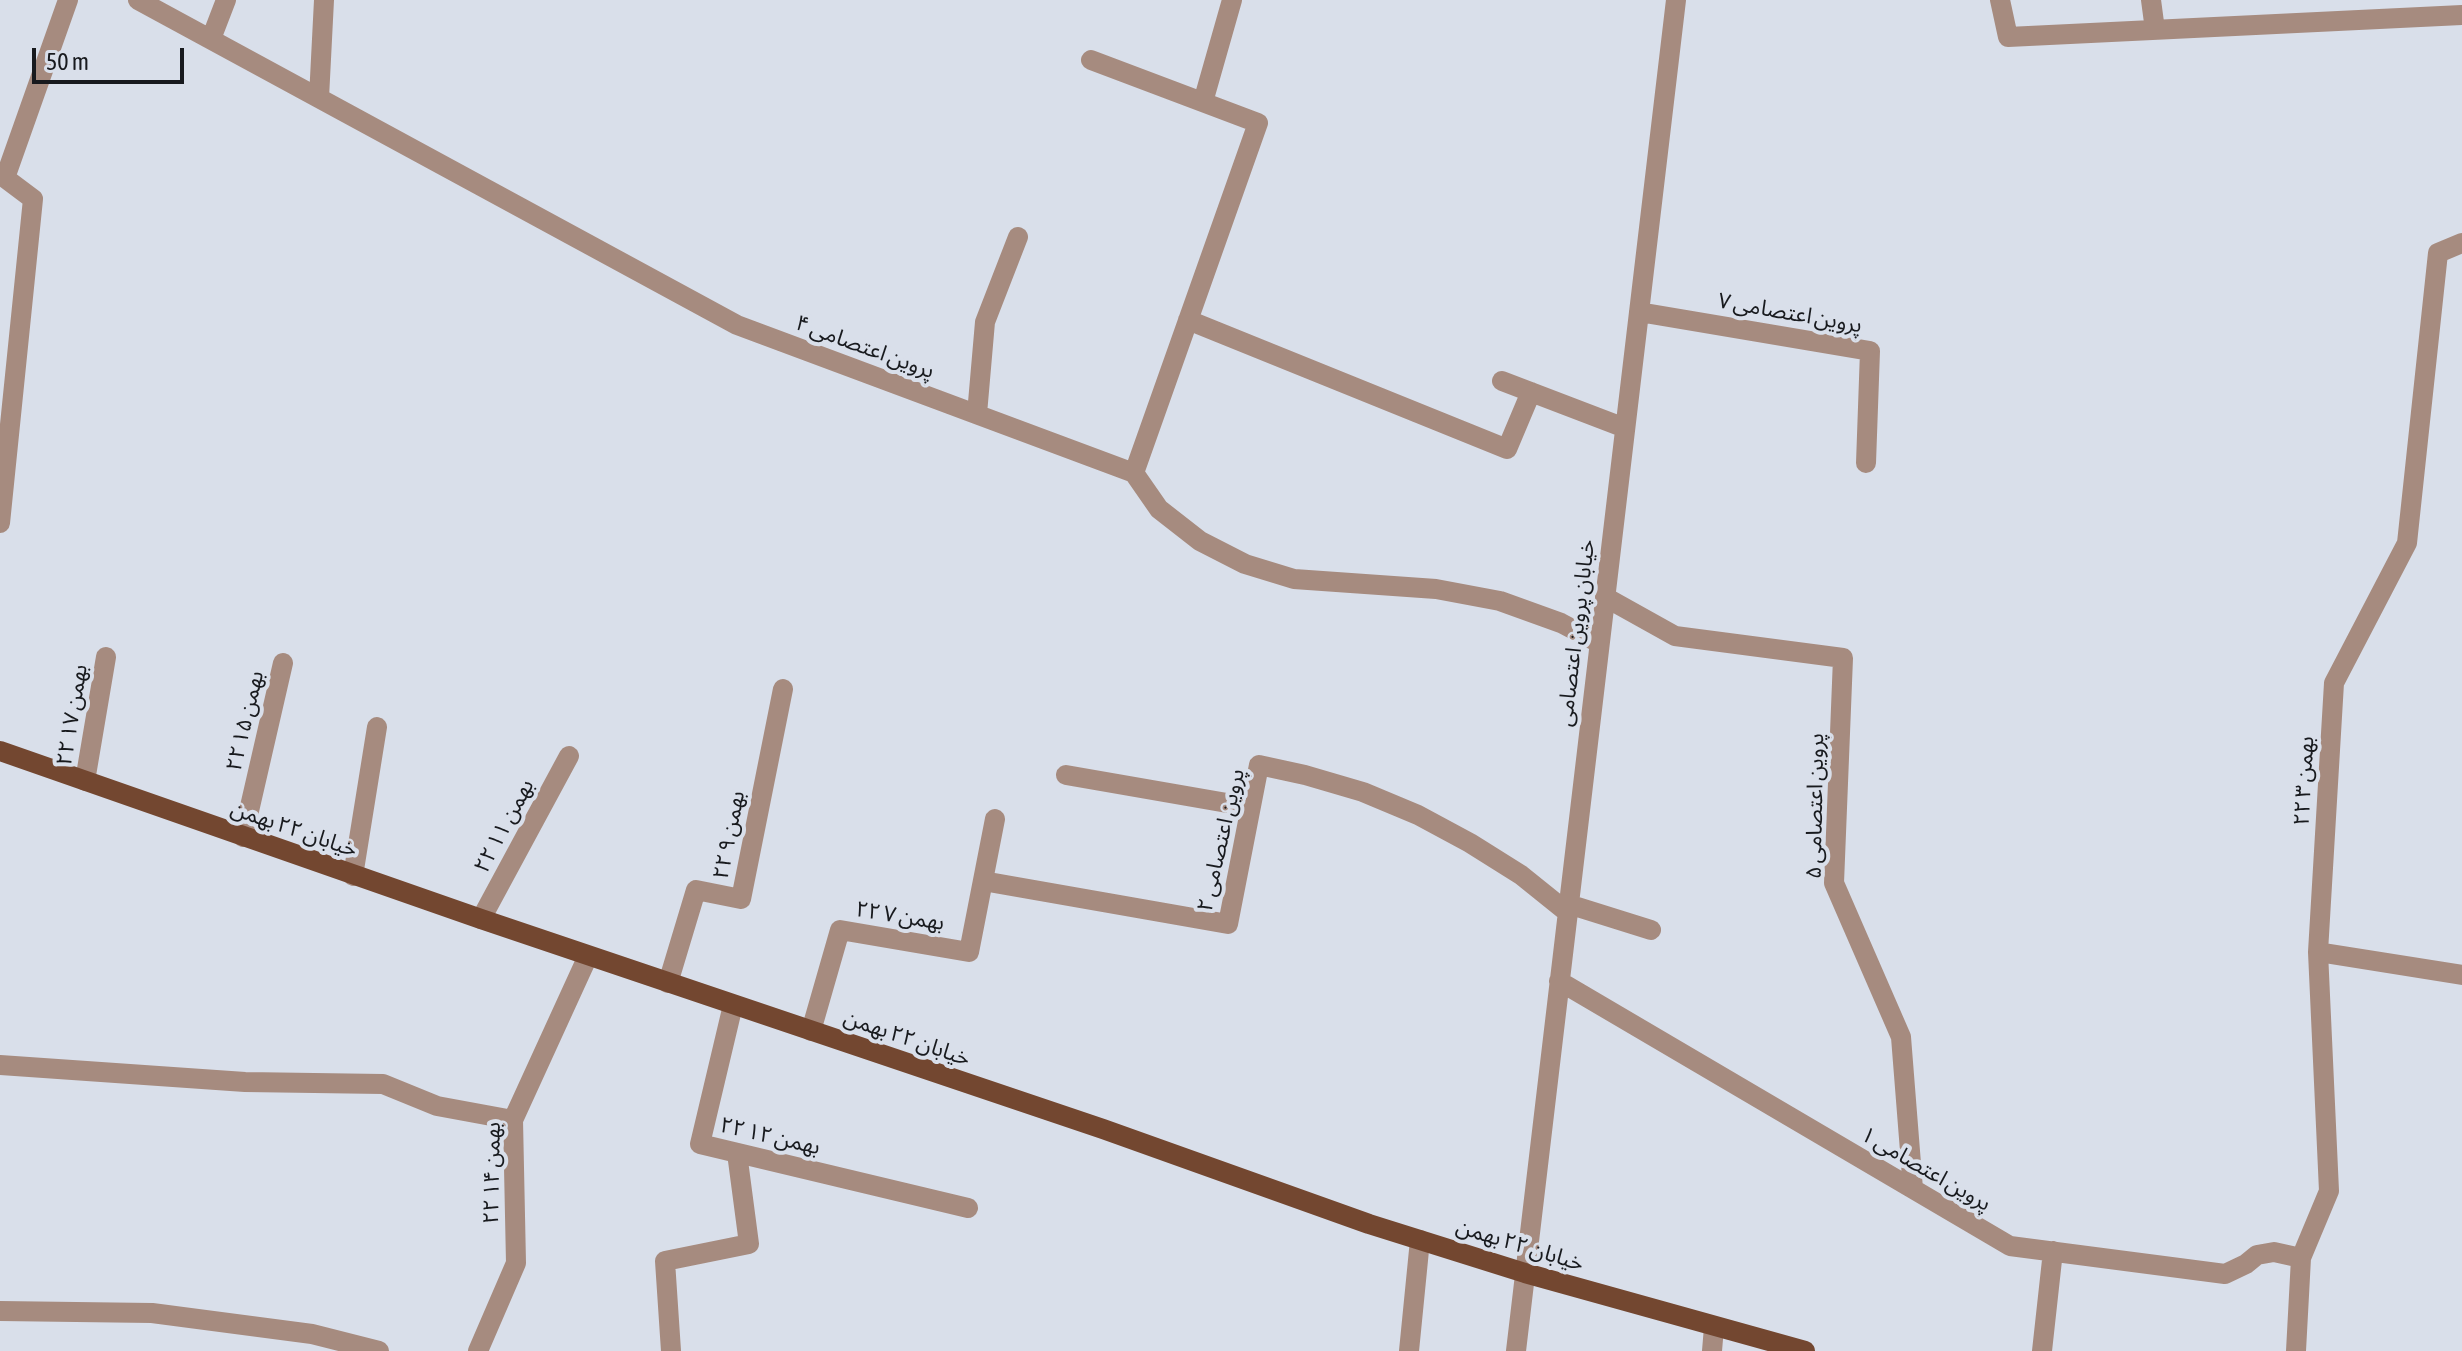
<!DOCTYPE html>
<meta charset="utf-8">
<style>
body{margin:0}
#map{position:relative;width:2462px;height:1351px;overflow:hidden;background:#d9dfea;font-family:"Asap Condensed",sans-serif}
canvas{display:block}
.scale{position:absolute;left:32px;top:48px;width:152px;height:36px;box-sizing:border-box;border:4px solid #181a1e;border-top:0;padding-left:10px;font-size:24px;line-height:28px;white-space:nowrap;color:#181a1e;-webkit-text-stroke:6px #d9dfea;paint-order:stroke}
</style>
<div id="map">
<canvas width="2462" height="1351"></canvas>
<div class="scale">50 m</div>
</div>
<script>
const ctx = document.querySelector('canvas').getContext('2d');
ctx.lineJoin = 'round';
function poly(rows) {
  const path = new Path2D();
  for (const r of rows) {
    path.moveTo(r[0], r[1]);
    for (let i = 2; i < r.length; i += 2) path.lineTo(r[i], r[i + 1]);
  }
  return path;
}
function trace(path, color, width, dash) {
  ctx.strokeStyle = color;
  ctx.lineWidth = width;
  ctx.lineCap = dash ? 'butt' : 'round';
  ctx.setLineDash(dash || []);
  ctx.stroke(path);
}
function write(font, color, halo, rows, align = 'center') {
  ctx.font = font + ' "Asap Condensed","Noto Sans Arabic",sans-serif';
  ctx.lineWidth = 8;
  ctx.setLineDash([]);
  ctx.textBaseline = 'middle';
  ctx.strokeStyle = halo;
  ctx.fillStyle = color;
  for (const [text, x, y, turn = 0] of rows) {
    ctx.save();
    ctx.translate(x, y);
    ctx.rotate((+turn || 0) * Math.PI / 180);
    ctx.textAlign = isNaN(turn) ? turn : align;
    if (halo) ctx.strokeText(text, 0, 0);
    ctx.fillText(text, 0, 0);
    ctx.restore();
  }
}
trace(poly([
 [138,0,737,325,1134,473,1159,509,1200,541,1245,564,1294,579,1436,589,1500,601,1561,623,1599,643],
 [2000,0,2008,37,2462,15],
 [2151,0,2155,30],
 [211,39,226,0],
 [1091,60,1258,123,1134,473],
 [319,98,324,0],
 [1203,102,1232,0],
 [5,178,68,0],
 [1639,312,1870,351,1866,463],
 [1188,320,1507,449,1531,392],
 [1502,381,1625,428],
 [977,414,985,322,1018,237],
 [0,523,33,199,5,178],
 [1605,597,1675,636,1843,658,1834,883,1901,1037,1913,1189],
 [1066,775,1250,807],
 [85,781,106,657],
 [243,837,283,663],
 [353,876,377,727],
 [983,881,1228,924,1259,765,1305,775,1363,792,1418,815,1470,843,1521,875,1567,912],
 [1568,904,1651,930],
 [481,919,569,756],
 [2318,952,2462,975],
 [1559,981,2010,1246,2225,1274,2246,1264,2257,1255,2274,1252,2301,1258],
 [668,983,696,890,741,899,783,689],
 [733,1005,700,1144,968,1208],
 [811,1031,840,930,969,952,995,819],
 [0,1065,245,1082,383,1084,437,1106,513,1120],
 [0,1311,152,1313,312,1334,379,1351],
 [478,1351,516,1263,513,1120,588,956],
 [671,1351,665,1261,749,1244,737,1153],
 [1409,1351,1420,1240],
 [1516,1351,1676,0],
 [1712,1351,1714,1327],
 [2042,1351,2053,1251],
 [2296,1351,2301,1258,2329,1191,2318,952,2334,683,2407,543,2438,253,2462,243]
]), '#a68b7f', 20);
trace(poly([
 [0,751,481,919,1103,1129,1369,1224,1525,1273,1805,1351]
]), '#734730', 20);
write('22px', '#181a1e', '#d9dfea', [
 ["پروین اعتصامی ۷",1790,313,10],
 ["پروین اعتصامی ۴",865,347,20],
 ["خیابان پروین اعتصامی",1576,633,-83],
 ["۲۲ بهمن ۱۷",72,715,-81],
 ["۲۲ بهمن ۱۵",245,721,-77],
 ["۲۲ بهمن ۳",2304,781,-87],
 ["پروین اعتصامی ۵",1815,806,-89],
 ["۲۲ بهمن ۱۱",504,826,-62],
 ["خیابان ۲۲ بهمن",294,829,19],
 ["۲۲ بهمن ۹",729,835,-79],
 ["پروین اعتصامی ۲",1221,840,-77],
 ["۲۲ بهمن ۷",900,916,9],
 ["خیابان ۲۲ بهمن",907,1038,19],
 ["۲۲ بهمن ۱۲",770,1136,13],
 ["پروین اعتصامی ۱",1926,1169,30],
 ["۲۲ بهمن ۱۴",492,1173,-89],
 ["خیابان ۲۲ بهمن",1520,1245,17]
]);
</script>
